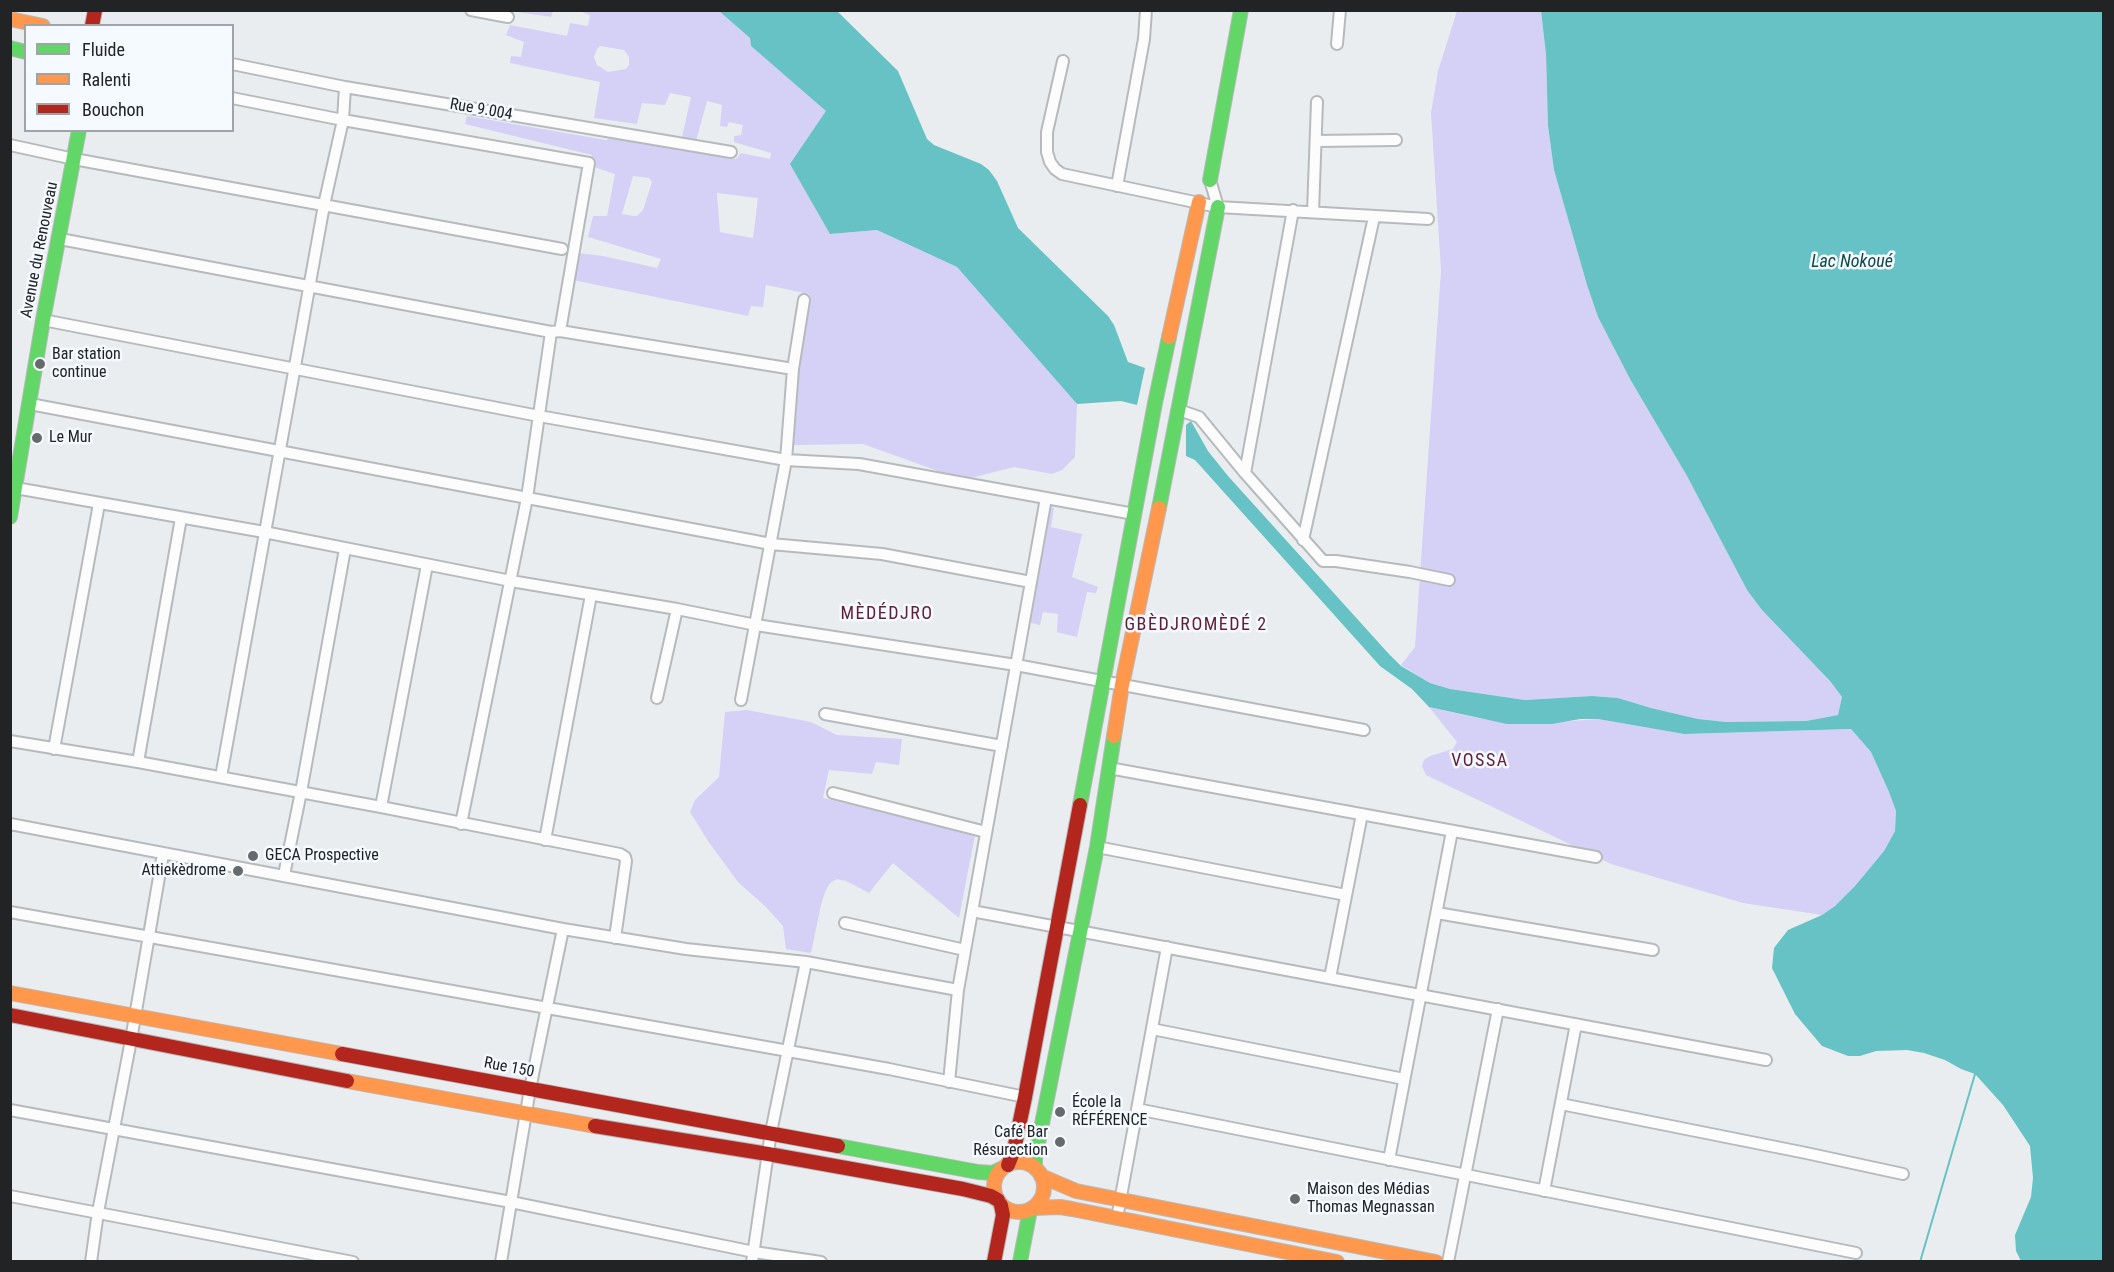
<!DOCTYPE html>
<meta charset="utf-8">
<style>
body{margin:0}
#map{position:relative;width:2114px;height:1272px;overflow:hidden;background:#eaedef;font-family:"Roboto Condensed",sans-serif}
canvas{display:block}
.frame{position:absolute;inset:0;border:12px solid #212325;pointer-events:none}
.legend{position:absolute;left:24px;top:24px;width:210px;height:108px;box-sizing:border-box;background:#f4faff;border:2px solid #a0a4a8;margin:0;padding:8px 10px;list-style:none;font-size:18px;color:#212325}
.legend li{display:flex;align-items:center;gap:12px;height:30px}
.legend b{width:30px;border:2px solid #a0a4a8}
</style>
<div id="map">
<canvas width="2114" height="1272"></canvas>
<div class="frame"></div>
<ul class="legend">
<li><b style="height:8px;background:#63d668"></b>Fluide</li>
<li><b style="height:8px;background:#ff974d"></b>Ralenti</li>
<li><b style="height:8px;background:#b3261e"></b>Bouchon</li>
</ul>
</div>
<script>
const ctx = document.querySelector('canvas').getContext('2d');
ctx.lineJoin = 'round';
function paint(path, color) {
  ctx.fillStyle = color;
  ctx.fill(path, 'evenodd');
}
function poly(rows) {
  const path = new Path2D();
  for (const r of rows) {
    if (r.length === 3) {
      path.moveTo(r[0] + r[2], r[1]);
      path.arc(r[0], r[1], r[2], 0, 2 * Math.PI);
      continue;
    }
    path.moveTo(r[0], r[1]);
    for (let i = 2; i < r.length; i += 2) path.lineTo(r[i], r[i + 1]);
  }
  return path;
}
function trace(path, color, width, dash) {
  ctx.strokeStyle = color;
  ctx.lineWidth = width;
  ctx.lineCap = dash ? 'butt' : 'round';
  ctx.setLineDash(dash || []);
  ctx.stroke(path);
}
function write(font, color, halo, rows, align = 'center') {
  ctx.font = font + ' "Roboto Condensed",sans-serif';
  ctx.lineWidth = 5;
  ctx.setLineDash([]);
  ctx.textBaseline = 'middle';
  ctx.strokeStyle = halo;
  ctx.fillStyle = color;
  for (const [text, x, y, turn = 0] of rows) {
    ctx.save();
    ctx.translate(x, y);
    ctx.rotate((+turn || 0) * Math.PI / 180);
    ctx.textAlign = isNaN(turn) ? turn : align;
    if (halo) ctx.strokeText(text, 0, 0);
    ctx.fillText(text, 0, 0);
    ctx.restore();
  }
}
paint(poly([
 [511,11,510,11,553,11,551,17],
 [582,11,719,11,750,38,751,46,827,111,830,234,877,230,957,267,1077,404,1075,457,1062,470,1052,474,1014,467,963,480,863,444,792,445,799,380,797,368,809,294,766,285,763,307,751,306,748,316,568,279,571,252,603,256,657,268,661,259,588,237,593,216,607,216,615,174,591,166,592,155,465,124,467,116,606,140,615,137,736,159,741,153,770,159,771,153,734,142,734,136,741,135,743,125,729,122,727,127,720,126,722,105,707,101,696,141,682,137,691,97,670,93,665,105,642,103,637,124,594,118,600,82,510,63,511,56,521,57,524,42,506,35,510,25,567,36,570,23,588,26,590,15,582,12],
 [600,46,624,50,629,57,629,65,626,69,608,72,597,65,594,57,597,49],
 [633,176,649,178,652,182,643,210,637,216,633,216,622,214],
 [717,193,758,198,753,238,720,232],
 [1457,11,1541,11,1546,54,1548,126,1554,170,1587,285,1598,317,1630,379,1687,476,1747,590,1762,610,1830,681,1842,697,1838,715,1806,721,1726,722,1698,719,1651,708,1618,698,1592,696,1525,700,1450,689,1430,683,1401,665,1415,647,1441,270,1431,113,1438,71],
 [1048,507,1054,508,1051,527,1082,534,1072,577,1098,587,1096,593,1087,592,1077,637,1057,632,1058,614,1043,612,1040,625,1027,622],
 [1429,707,1482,719,1532,724,1598,719,1684,734,1851,729,1871,752,1889,792,1896,811,1895,831,1884,851,1855,886,1835,906,1822,915,1743,903,1611,864,1426,775,1422,766,1424,760,1430,756,1453,749,1457,742],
 [747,710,811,722,837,735,902,739,899,765,876,762,872,774,829,770,823,798,975,835,959,918,893,863,869,893,846,881,837,879,830,883,825,892,821,905,811,953,786,949,783,926,766,907,738,882,708,841,690,812,695,800,719,777,725,712]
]), '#d5d0f6');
paint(poly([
 [719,11,837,11,898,71,927,139,934,145,981,164,989,170,997,181,1018,228,1108,316,1114,325,1128,362,1145,368,1137,405,1121,401,1077,404,957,267,877,230,830,234,790,164,826,111,751,46,750,38],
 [1541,11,2103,11,2103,1261,2021,1261,2016,1251,2015,1235,2031,1197,2033,1178,2030,1146,2003,1105,1975,1074,1961,1069,1945,1060,1924,1053,1907,1050,1876,1051,1860,1056,1848,1056,1822,1046,1795,1014,1772,968,1774,948,1788,930,1822,915,1835,906,1855,886,1884,851,1895,831,1896,811,1889,792,1871,752,1851,729,1684,734,1598,719,1580,719,1552,724,1507,724,1429,707,1412,689,1380,666,1195,460,1186,456,1186,425,1191,421,1208,451,1228,476,1388,653,1401,666,1430,683,1450,689,1525,700,1592,696,1618,698,1651,708,1698,719,1726,722,1806,721,1838,715,1842,697,1830,681,1762,610,1747,590,1687,476,1630,379,1598,317,1587,285,1554,170,1548,126,1546,54]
]), '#66c2c4');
trace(poly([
 [1920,1262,1975,1074]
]), '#66c2c4', 2);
const street = poly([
 [471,10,508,17],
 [1337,44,1340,10],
 [1063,61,1047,132,1047,152,1050,162,1055,169,1062,174,1218,207,1428,219],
 [232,64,345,87,731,152],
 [232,98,343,120,589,163,560,331,551,332,527,498,461,824],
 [1316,141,1396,140],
 [10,145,74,159,562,249],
 [1210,180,1218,207],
 [1117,186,1144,39,1146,10],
 [1313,212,1317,102],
 [60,239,551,332],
 [43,320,539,416,786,460,859,464,1134,514],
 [560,331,793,369],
 [30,404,771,544,882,554,1031,582],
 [1179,410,1199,417,1245,473,1323,561,1336,561,1410,572,1449,580],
 [1245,473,1293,210],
 [10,487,264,532,511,581,677,609,756,625,1016,665,1364,730],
 [1303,540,1374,217],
 [657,698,677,609],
 [741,700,786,460,793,369,804,300],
 [825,714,1002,746],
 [10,741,138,762,381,807,620,854,625,857,626,861,615,938],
 [54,749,99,504],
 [138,762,181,518],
 [1109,768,1596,857],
 [221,777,324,205,343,120,345,87],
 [833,793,986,832],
 [381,807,427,565],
 [10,824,563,929,686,949,806,962,958,990],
 [545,840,591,595],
 [1097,847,1346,895],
 [284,875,301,792,345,549],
 [972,911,1766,1060],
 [10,912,889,1069,1025,1097],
 [1437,913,1653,950],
 [845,923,965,950],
 [1330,978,1362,814],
 [1152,1029,1404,1079],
 [949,1082,958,990,1046,498],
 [1561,1104,1806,1153,1903,1174],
 [1137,1109,1856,1253],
 [10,1110,511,1202,754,1252,821,1262],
 [1389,1160,1452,831],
 [1544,1191,1576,1024],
 [10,1196,353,1262],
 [1117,1218,1167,947],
 [91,1262,98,1212,131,1040,163,854],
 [501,1262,530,1089,563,929],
 [752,1262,771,1132,806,962],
 [1448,1262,1498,1009]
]);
const fast = poly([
 [10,48,26,52],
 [1210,180,1241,10],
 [1159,508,1218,207],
 [10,517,43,320,79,130],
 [1080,805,1155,403,1169,337],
 [838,1146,978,1172,993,1173,1001,1169],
 [1035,1168,1035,1159,1097,847,1114,736],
 [1020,1262,1030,1210]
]);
const slow = poly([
 [10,19,43,26],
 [1169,337,1199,202],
 [1114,736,1122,685,1159,508],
 [10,993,342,1054],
 [347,1081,595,1126],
 [1019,1187,25],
 [1041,1176,1076,1191,1436,1262],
 [1034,1208,1060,1207,1072,1209,1337,1262]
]);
const jam = poly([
 [92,26,95,10],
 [10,1015,347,1081],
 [342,1054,838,1146],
 [595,1126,768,1154,963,1189,991,1196,998,1200],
 [1008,1165,1014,1150,1025,1097,1080,805],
 [994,1262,1003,1215,1001,1205]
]);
trace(street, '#b7babc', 14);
trace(fast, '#b7babc', 16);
trace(slow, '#b7babc', 16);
trace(jam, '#b7babc', 16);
trace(street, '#fcfcfd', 10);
trace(fast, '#63d668', 14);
trace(slow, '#ff974d', 14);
trace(jam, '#b3261e', 14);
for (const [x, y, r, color] of [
 [40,364,6,"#676a6c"],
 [37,438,6,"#676a6c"],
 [253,856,6,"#676a6c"],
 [238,871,6,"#676a6c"],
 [1060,1112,6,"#676a6c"],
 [1060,1142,6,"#676a6c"],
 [1295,1199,6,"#676a6c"]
]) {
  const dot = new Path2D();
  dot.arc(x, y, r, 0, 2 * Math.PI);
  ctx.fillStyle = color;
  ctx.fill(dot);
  trace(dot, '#f4faff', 2);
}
write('16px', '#212325', '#f4faff', [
 ["Rue 9.004",481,110,10],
 ["Avenue du Renouveau",40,250,-79],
 ["Rue 150",509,1068,11]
]);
write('16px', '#212325', '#f4faff', [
 ["Bar station",52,355],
 ["continue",52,373],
 ["Le Mur",49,438],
 ["GECA Prospective",265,856],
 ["Attiekèdrome",226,871,"right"],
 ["École la",1072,1103],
 ["RÉFÉRENCE",1072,1121],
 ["Café Bar",1048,1133,"right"],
 ["Résurection",1048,1151,"right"],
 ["Maison des Médias",1307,1190],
 ["Thomas Megnassan",1307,1208]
], 'left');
write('italic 18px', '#124849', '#f4faff', [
 ["Lac Nokoué",1852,262]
]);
ctx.letterSpacing = '1.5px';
write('18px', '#621e35', '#f4faff', [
 ["MÈDÉDJRO",887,614],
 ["GBÈDJROMÈDÉ 2",1196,625],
 ["VOSSA",1480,761]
]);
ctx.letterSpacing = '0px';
</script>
